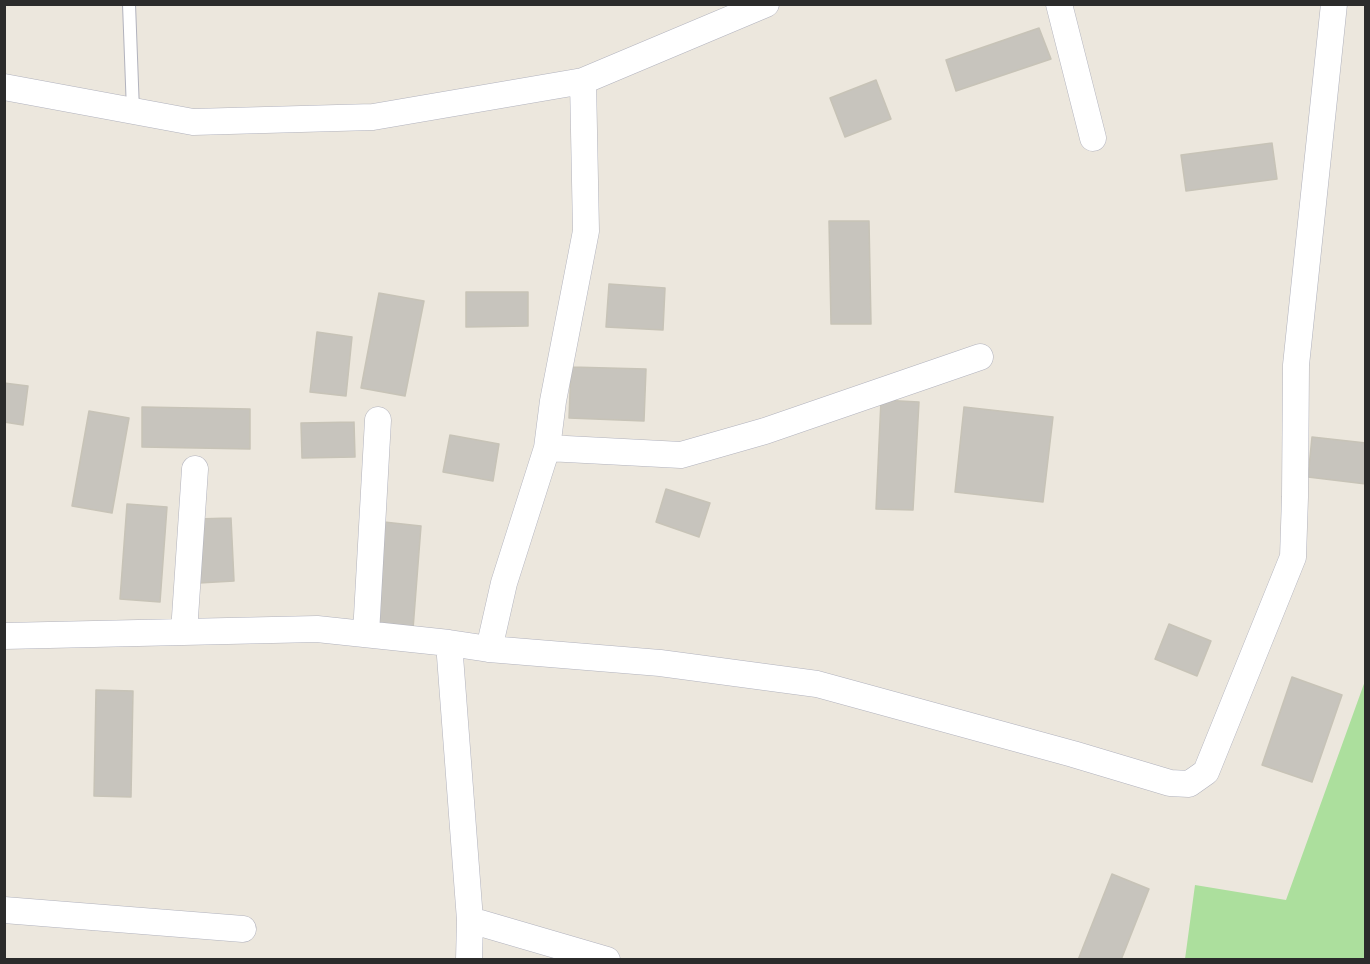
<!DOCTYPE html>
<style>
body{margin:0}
#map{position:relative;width:1370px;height:964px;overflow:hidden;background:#ece7dd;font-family:Overpass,sans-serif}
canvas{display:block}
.frame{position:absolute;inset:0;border:6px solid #2b2b2b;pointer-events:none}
</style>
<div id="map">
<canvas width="1370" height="964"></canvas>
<div class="frame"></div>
</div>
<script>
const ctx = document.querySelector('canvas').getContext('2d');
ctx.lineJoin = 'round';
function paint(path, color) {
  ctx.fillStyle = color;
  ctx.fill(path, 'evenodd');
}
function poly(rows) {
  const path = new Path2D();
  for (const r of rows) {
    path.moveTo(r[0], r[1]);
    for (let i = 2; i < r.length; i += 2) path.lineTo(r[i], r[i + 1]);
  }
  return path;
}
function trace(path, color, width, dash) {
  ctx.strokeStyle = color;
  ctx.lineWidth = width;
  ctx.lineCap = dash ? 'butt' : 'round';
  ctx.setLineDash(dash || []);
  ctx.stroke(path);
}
paint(poly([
 [1365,681,1365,959,1185,959,1195,885,1286,900]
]), '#acdf9d');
const building = poly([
 [1039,28,1051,59,956,91,946,60,1039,28],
 [876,80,891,119,845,137,830,98,876,80],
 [1272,143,1277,179,1186,191,1181,155,1272,143],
 [829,221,869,221,871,324,831,324,829,221],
 [609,284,665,288,663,330,606,327,609,284],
 [466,292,528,292,528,326,466,327,466,292],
 [379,293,424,301,405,396,361,388,379,293],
 [317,332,352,337,346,396,310,392,317,332],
 [571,367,646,369,644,421,569,418,571,367],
 [4,383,28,386,23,425,4,422,4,383],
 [881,400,919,402,913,510,876,509,881,400],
 [142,407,250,409,250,449,142,447,142,407],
 [964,407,1053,417,1043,502,955,492,964,407],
 [89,411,129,418,112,513,72,506,89,411],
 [354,422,355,457,302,458,301,423,354,422],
 [450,435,499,444,493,481,443,472,450,435],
 [1312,437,1366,443,1366,484,1308,477,1312,437],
 [666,489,710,503,699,537,656,522,666,489],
 [127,504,167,507,160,602,120,599,127,504],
 [231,518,234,581,199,583,196,519,231,518],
 [384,522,421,526,413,629,376,626,384,522],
 [1169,624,1211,641,1197,676,1155,659,1169,624],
 [1292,677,1342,695,1312,782,1262,765,1292,677],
 [96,690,133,691,131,797,94,796,96,690],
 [1112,874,1149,889,1121,960,1078,960,1112,874]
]);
paint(building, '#c7c4bd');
trace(building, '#c7c3b7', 1.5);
const service = poly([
 [129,4,133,111]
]);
const minor = poly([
 [1059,4,1093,138],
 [4,87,193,122,373,117,583,81,766,4],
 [547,448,681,455,765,431,980,357],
 [184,632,195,469],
 [366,634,378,420],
 [4,636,317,629,449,643,489,649,660,663,817,684,1073,754,1170,783,1189,784,1206,772,1293,557,1295,497,1296,365,1334,4],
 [449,643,470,920,469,960],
 [489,649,504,583,547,448,553,401,586,231,583,81],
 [4,910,243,929],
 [470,920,607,960]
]);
trace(service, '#b1b2bd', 14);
trace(minor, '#b1b2bd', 27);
trace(service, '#fff', 12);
trace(minor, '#fff', 26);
</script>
